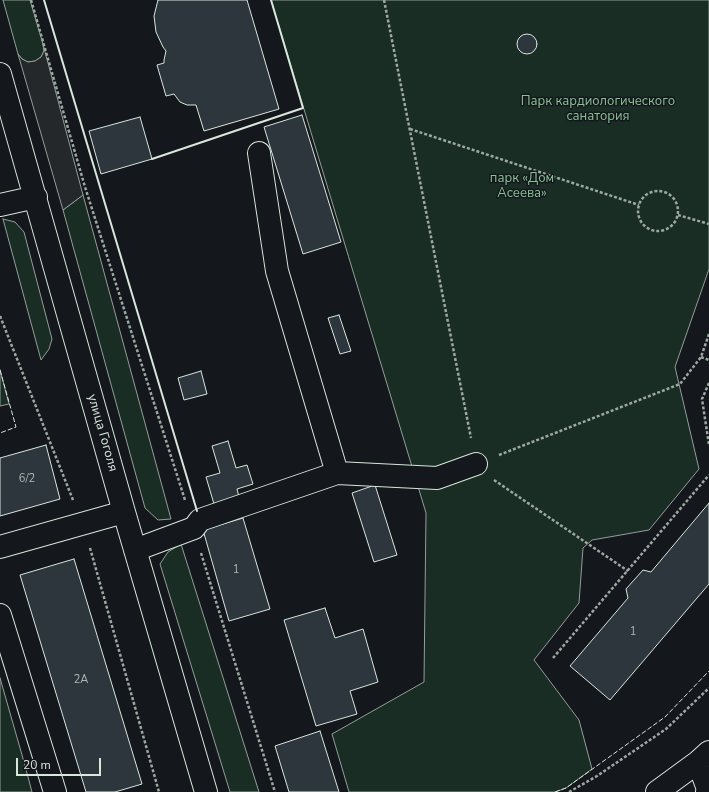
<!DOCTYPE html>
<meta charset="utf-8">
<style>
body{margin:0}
#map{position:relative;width:709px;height:792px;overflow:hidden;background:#14181c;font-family:"Nunito Sans",sans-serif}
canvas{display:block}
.scale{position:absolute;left:16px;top:758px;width:85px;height:18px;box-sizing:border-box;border:2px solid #d8e6dc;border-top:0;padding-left:5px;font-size:12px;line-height:14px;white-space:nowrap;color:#d8e6dc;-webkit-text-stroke:3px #14181c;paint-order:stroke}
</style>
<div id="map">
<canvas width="709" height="792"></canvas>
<div class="scale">20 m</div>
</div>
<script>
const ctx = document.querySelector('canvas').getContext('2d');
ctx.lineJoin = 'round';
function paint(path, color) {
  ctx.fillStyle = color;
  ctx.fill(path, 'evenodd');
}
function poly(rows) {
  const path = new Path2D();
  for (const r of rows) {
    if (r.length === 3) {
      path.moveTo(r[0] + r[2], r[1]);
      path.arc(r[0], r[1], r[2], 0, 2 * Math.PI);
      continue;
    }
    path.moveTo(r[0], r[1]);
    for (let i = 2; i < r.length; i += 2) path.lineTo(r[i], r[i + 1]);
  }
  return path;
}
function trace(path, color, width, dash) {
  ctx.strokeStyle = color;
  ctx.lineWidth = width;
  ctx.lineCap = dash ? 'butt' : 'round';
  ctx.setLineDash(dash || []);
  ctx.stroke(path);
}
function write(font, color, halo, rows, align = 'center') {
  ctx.font = font + ' "Nunito Sans",sans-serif';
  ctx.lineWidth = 3;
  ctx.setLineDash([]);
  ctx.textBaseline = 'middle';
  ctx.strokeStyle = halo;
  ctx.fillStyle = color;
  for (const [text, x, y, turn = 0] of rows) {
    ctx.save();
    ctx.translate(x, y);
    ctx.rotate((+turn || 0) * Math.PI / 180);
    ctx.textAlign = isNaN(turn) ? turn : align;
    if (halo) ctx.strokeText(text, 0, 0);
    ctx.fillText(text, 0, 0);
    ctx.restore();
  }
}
const green = poly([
 [3,0,30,0,43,44,44,51,41,57,35,61,28,62,22,59,18,54,3,0],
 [271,0,709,0,709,269,675,367,699,469,649,530,592,540,583,548,579,603,534,660,579,720,592,769,566,788,555,792,349,792,332,734,424,682,426,513,271,0],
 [83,195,171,519,158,520,145,508,63,210,83,195],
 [3,219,15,222,24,232,52,339,49,349,41,360,3,219],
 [0,370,9,404,0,406,0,370],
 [181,544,259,792,230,792,160,564,168,552,181,544],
 [0,678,24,762,32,792,0,792,0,678]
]);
paint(green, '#1a2d24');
trace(green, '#939e99', 1);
const parking = poly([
 [43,44,83,195,63,210,18,54,22,59,28,62,35,61,41,57,44,51,43,44]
]);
paint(parking, '#24282b');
trace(parking, '#939e99', 1);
const building = poly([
 [158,0,247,0,279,109,204,131,196,105,187,105,180,102,174,94,166,96,157,65,164,63,164,60,166,51,163,47,156,32,154,16,158,0],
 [527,44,10],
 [302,115,341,242,303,254,264,127,302,115],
 [140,117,152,159,101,174,89,131,140,117],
 [339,315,351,351,340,354,328,318,339,315],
 [201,371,207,394,184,400,178,378,201,371],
 [228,441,236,468,247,465,253,484,237,489,239,497,214,504,206,477,220,473,212,446,228,441],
 [46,445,60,499,0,516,0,458,46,445],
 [375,485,397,555,374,562,352,493,375,485],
 [709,503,709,584,610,700,570,666,628,598,626,589,643,570,651,572,709,503],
 [243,518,270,609,229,621,203,530,243,518],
 [74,559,142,784,115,792,86,792,20,575,74,559],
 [325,608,335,638,363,629,378,682,350,691,357,714,316,726,284,620,325,608],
 [320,731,339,792,289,792,275,746,320,731]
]);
paint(building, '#2c363c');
trace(building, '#d8e6dc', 1);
const minor = poly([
 [0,74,124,512,206,792],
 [259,153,277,271,337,473],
 [0,205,36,197],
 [0,547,124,512],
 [135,550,194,528,200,520,337,473,437,478,476,464],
 [0,615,55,792],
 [698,762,708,789,707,792],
 [657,792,698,762,709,752]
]);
trace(minor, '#d8e6dc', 24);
trace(poly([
 [31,0,85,187,185,500],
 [384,0,471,438],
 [410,129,639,205],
 [658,211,20],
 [678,215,709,224],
 [0,316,73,500],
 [701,357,709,360],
 [709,383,702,399,709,445],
 [499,455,680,384,701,357,709,334],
 [494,480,628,571],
 [90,548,159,792],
 [201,553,275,792],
 [553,658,709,475],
 [569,792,597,776,666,729,709,688]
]), '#9da8a2', 2.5, [3, 2]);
trace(minor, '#14181c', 22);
trace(poly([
 [0,370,16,427,0,433],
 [555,792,566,788,665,717,709,671]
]), '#d8e6dc', 1, [5, 2]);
trace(poly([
 [44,0,197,511],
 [152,159,303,108,271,0]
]), '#d8e6dc', 2);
write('11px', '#adbab4', null, [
 ["6/2",27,479],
 ["1",236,570],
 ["1",633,632],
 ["2А",81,680]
]);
write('13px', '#8ac095', '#14181c', [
 ["Парк кардиологического",598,102],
 ["санатория",598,117],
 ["парк «Дом",522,179],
 ["Асеева»",522,194]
]);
write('13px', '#d8e6dc', '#14181c', [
 ["улица Гоголя",102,433,74]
]);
</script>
